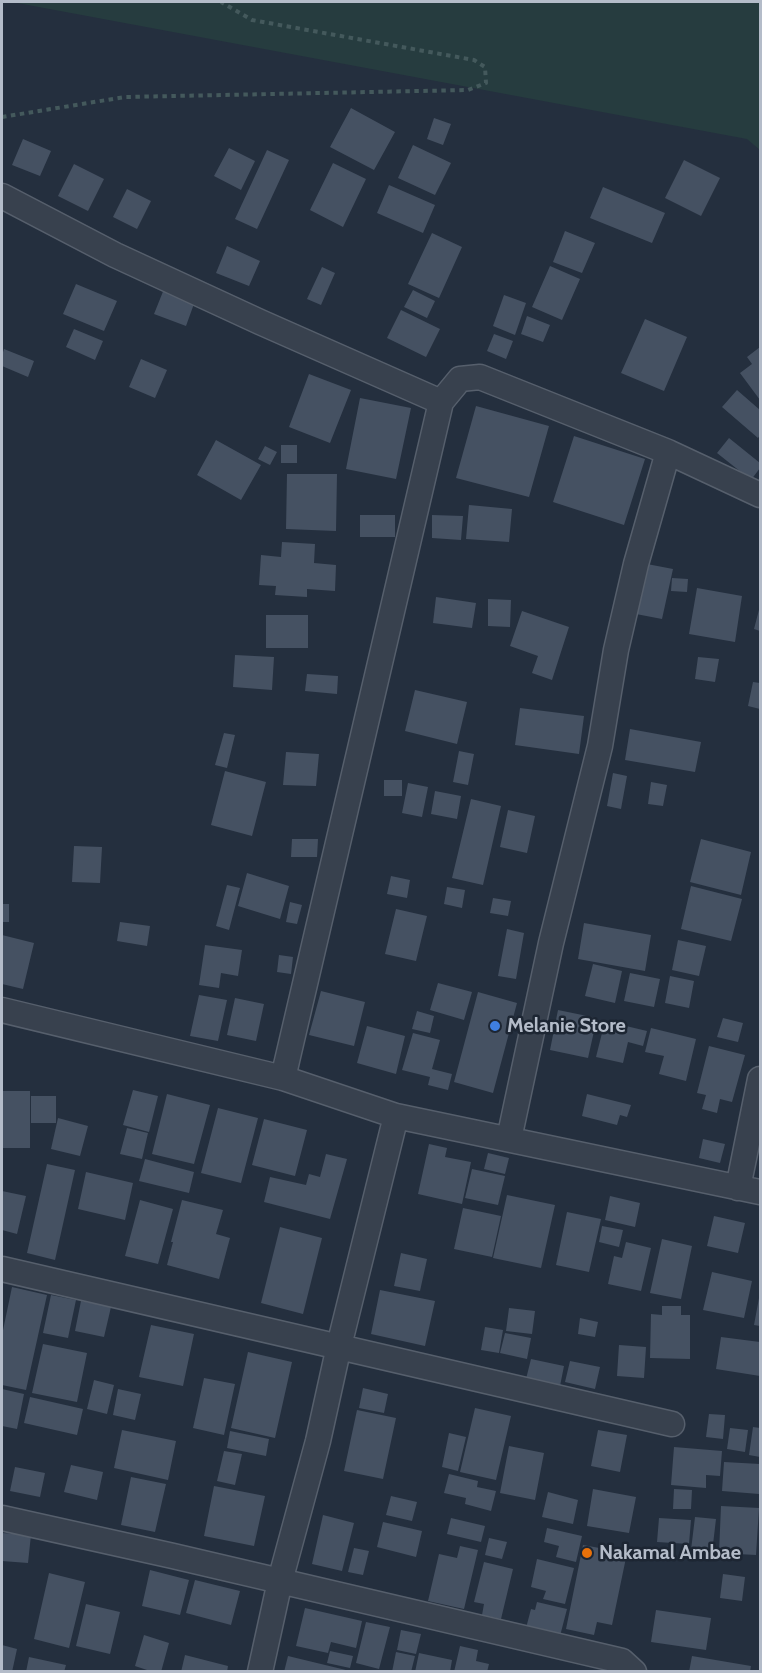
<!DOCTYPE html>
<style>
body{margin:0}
#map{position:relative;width:762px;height:1673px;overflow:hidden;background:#242f3e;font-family:Cabin,sans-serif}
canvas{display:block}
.frame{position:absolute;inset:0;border:3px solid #b4bcc9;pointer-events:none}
</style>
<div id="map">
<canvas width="762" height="1673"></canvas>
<div class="frame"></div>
</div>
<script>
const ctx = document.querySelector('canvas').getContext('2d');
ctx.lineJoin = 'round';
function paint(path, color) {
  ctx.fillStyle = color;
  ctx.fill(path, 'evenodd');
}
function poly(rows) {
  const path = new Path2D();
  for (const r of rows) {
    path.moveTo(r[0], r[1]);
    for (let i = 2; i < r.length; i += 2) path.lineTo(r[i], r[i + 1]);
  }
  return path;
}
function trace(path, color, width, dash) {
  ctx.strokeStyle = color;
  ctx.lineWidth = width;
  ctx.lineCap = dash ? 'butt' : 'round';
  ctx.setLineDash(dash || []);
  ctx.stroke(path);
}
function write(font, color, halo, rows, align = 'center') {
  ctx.font = font + ' Cabin,sans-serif';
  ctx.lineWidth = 5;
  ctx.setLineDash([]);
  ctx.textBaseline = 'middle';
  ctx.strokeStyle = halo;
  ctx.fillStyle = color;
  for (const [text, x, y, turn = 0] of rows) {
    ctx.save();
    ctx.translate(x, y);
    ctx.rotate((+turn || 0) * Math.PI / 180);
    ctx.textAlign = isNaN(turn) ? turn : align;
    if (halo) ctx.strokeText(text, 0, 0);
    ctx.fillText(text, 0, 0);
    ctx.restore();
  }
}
paint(poly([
 [12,2,760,2,760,150,747,139]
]), '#263c3f');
paint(poly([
 [351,108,395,132,374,170,330,147],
 [434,118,451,124,443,145,427,139],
 [23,139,51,151,40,176,12,165],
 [413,145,451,163,435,195,398,178],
 [229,148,255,161,241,190,214,176],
 [267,150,289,160,257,229,235,219],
 [684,160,720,178,701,216,665,198],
 [333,163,366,179,343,227,310,210],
 [74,164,104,179,88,211,58,196],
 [389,185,435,205,423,233,377,213],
 [603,187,665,213,652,243,590,218],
 [127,189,151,201,137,229,113,217],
 [565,231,595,243,582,273,553,262],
 [432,233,462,247,439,298,408,284],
 [227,246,260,261,249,286,216,273],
 [550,266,580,279,562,320,532,307],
 [322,267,335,273,321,305,307,299],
 [76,284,117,301,104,331,63,314],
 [164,289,195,301,186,326,154,314],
 [413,290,435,301,427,318,404,307],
 [504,295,526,303,515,335,493,326],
 [401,310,440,329,426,357,387,338],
 [527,316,550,325,543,342,521,334],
 [645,319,687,337,664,391,621,373],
 [74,329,103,341,95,360,66,347],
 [494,334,513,341,506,359,487,351],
 [760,347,760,400,740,373,752,364,747,357],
 [4,349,34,361,28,377,2,366,2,355],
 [141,359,167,370,155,398,129,387],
 [309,374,351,390,330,443,289,427],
 [737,390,760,410,760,435,758,438,722,407],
 [360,398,411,408,396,479,346,469],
 [476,406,549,426,529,497,456,478],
 [574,436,645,459,624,525,553,502],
 [729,438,760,463,760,468,751,480,717,453],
 [216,440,261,465,241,500,197,475],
 [281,445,297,445,297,463,281,463],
 [265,446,277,452,270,465,258,459],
 [287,474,337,474,336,531,286,529],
 [469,505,512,509,509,542,466,539],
 [360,515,395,515,395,537,360,537],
 [432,515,463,516,461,540,432,538],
 [282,542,315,544,314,563,336,565,335,591,307,589,307,597,275,595,276,586,259,585,261,555,281,557],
 [647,564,673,569,662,619,636,614],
 [672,578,688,579,687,592,671,591],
 [697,588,742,596,735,642,689,634],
 [436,597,476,603,472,628,433,623],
 [488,599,511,600,510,627,488,626],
 [760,606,760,631,754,629],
 [522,611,569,627,552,680,532,673,538,656,510,646],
 [266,615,308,615,308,648,266,648],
 [235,655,274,657,272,690,233,687],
 [698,657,719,659,715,682,695,679],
 [307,674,338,676,337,694,305,691],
 [753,682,760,683,760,709,748,706],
 [415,690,467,702,457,744,405,731],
 [520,708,584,716,579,754,515,745],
 [630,729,701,742,695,772,625,760],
 [224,733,235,735,227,768,215,765],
 [459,751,474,754,468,785,453,782],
 [286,752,319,754,316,786,283,785],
 [225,771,266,782,252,836,211,825],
 [613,773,627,776,621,809,607,806],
 [384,780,402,780,402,796,384,796],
 [651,782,667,785,663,806,648,804],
 [408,783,428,787,422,817,402,813],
 [435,791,461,796,457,819,431,814],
 [471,799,501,806,483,885,452,878],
 [508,810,535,816,527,853,500,847],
 [292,839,318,839,317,857,291,857],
 [701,839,751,852,741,895,690,882],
 [74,846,102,847,100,883,72,882],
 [247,873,289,886,280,919,238,906],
 [391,876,410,880,407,898,387,894],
 [227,885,240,888,229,930,216,926],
 [691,886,742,899,731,941,681,929],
 [447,887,465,890,462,908,444,904],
 [493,898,511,901,508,916,490,913],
 [290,902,302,905,297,924,286,922],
 [2,904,9,904,9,922,2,922],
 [396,909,427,916,416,961,385,954],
 [120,922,150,926,147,946,117,941],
 [584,923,651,935,645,971,578,959],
 [507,929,524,933,516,979,498,976],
 [2,935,34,943,23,989,2,984],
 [678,940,706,946,699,976,672,970],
 [205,945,242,950,238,976,221,973,219,988,199,985],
 [279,955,293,957,291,974,277,972],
 [593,964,622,971,615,1003,585,996],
 [630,973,660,979,654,1007,624,1001],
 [670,976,694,981,689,1008,665,1003],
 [438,983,472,992,464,1020,430,1010],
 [321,991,365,1002,354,1046,309,1035],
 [478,992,517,1003,493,1093,454,1082],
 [199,995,227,1000,218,1041,190,1036],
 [235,998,264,1004,256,1041,227,1035],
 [558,1010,597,1018,588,1058,550,1050],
 [417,1011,434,1016,430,1033,412,1029],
 [723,1018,743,1023,738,1042,717,1037],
 [605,1021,647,1031,643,1046,628,1042,623,1063,596,1057],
 [367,1026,405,1036,396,1074,357,1063],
 [651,1028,696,1039,686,1081,659,1074,664,1056,645,1052],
 [413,1033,440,1040,432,1069,452,1074,448,1090,428,1085,430,1077,402,1070],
 [709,1046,745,1055,732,1102,720,1099,717,1113,702,1109,706,1095,697,1093],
 [133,1090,158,1096,149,1132,123,1125],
 [2,1091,30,1091,30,1148,2,1148],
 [167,1094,210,1105,194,1164,152,1154],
 [587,1094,631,1105,627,1117,620,1115,617,1125,582,1116],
 [31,1096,56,1096,56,1123,31,1123],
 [218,1108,258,1118,241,1183,201,1173],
 [58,1118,88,1126,80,1156,51,1149],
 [264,1119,307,1130,295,1176,252,1165],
 [127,1128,148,1133,142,1159,120,1154],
 [703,1139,725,1144,720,1163,699,1158],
 [429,1144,447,1148,445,1157,471,1162,462,1204,418,1194],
 [488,1153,509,1158,505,1174,484,1169],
 [326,1154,347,1159,330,1219,264,1202,270,1177,306,1185,309,1174,320,1177],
 [145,1159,194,1172,189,1193,139,1181],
 [47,1164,75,1170,55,1260,27,1253],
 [472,1169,505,1176,498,1205,465,1198],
 [86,1172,133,1183,125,1220,78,1209],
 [2,1191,26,1196,17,1234,2,1230],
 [507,1195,555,1205,541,1268,493,1258],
 [610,1196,640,1203,635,1227,605,1220],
 [140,1200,173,1209,158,1264,125,1256],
 [182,1200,223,1210,216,1234,230,1238,219,1279,167,1265,173,1242,171,1242],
 [463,1208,501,1216,492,1257,454,1249],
 [567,1212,601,1219,589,1272,556,1265],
 [714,1216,745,1223,738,1253,707,1246],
 [602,1226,623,1230,619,1247,599,1242],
 [280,1227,322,1238,303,1314,261,1303],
 [662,1239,692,1246,681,1299,650,1293],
 [626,1242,651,1248,641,1291,608,1284,614,1256,622,1258],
 [401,1253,427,1259,420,1291,394,1286],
 [712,1272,752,1281,744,1318,703,1310],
 [12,1287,47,1295,26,1390,2,1385,2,1335],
 [380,1290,435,1301,425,1346,371,1334],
 [51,1295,76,1300,68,1338,43,1333],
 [759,1298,760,1298,760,1326,754,1325],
 [81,1301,111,1307,104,1337,75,1331],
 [662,1306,681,1306,681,1315,690,1315,690,1359,650,1358,651,1314,662,1315],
 [509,1308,535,1311,532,1334,506,1331],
 [580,1318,598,1322,595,1337,578,1334],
 [151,1325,194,1334,183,1386,139,1377],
 [485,1327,503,1330,499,1353,481,1350],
 [505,1333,531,1338,527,1359,500,1353],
 [721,1337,760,1342,760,1376,716,1369],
 [43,1344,87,1353,77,1402,32,1393],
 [619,1345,646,1347,644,1378,617,1376],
 [248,1352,292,1362,275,1438,231,1428],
 [531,1359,564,1366,560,1386,526,1379],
 [570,1361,600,1367,595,1389,565,1382],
 [204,1378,235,1384,224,1435,193,1428],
 [94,1380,114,1385,107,1414,87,1409],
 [363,1388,388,1394,384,1413,359,1408],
 [2,1389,24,1394,17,1429,2,1426],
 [118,1389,141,1394,135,1420,113,1415],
 [30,1397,83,1409,77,1435,24,1423],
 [475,1408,511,1416,496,1480,460,1472],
 [357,1410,396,1418,383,1479,344,1471],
 [709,1414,725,1415,723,1439,706,1437],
 [753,1427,760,1428,760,1457,749,1455],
 [730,1428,748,1430,745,1452,727,1449],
 [122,1430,176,1441,168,1480,114,1468],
 [598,1430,627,1435,620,1472,591,1466],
 [230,1431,269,1439,266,1456,227,1448],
 [449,1433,466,1437,458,1471,442,1467],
 [509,1446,544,1453,535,1500,500,1493],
 [674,1447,722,1451,720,1476,706,1475,706,1488,671,1485],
 [224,1451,242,1454,235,1485,217,1481],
 [724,1462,760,1464,759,1494,722,1491],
 [71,1465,103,1472,97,1500,64,1492],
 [15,1467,45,1473,40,1497,10,1491],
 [449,1474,478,1481,477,1487,496,1491,491,1511,465,1504,466,1498,444,1493],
 [131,1477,166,1484,155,1532,121,1525],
 [214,1486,265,1496,254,1546,204,1536],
 [593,1489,636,1497,629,1533,587,1526],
 [674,1489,692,1490,691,1509,673,1509],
 [548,1492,578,1500,573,1524,542,1517],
 [391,1496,417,1502,412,1521,386,1515],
 [721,1506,759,1508,756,1555,719,1553],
 [323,1515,354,1523,342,1571,312,1564],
 [695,1517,716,1519,712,1553,691,1550],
 [451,1518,485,1526,481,1542,447,1534],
 [659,1518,691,1520,689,1544,657,1542],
 [383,1522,422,1531,416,1557,377,1547],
 [547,1528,582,1536,576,1562,556,1557,559,1546,544,1542],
 [2,1533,31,1535,28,1563,2,1561],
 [489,1538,507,1542,502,1559,485,1555],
 [583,1545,627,1553,612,1625,597,1622,594,1635,566,1629],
 [460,1546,478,1550,464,1609,428,1601,439,1554,457,1558],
 [354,1548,369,1551,363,1575,348,1572],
 [537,1559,574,1568,565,1604,543,1599,546,1591,531,1587],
 [484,1562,513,1569,501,1619,482,1615,484,1604,474,1602],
 [150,1570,189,1580,180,1615,142,1606],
 [49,1573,85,1582,69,1648,34,1639],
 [723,1574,745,1577,742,1601,720,1598],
 [195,1580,240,1591,231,1625,186,1613],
 [537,1602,567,1609,560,1636,526,1628,531,1609,535,1610],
 [86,1604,120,1612,110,1654,76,1646],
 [305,1608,362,1621,356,1648,331,1642,328,1653,296,1646],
 [656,1610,711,1618,706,1650,651,1642],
 [366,1622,390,1627,379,1669,356,1663],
 [401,1630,421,1634,416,1654,397,1650],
 [144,1635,169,1643,161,1672,153,1672,135,1666],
 [2,1645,17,1649,12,1672,2,1672],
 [460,1646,478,1650,476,1661,489,1664,487,1672,454,1672],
 [330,1651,353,1656,350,1668,327,1663],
 [396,1652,415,1656,411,1672,392,1672],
 [419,1653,452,1660,450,1672,415,1672],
 [185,1655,228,1666,227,1672,181,1672],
 [288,1656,350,1671,350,1672,284,1672],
 [692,1656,751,1666,750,1672,689,1672],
 [29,1657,66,1665,64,1672,26,1672]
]), '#455162');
const street = poly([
 [2,196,115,255,260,322,441,402,460,379,480,377,668,452,760,495],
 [2,1010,283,1078,396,1116,760,1192],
 [283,1078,441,402],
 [509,1139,551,943,600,746,616,650,636,564,668,452],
 [738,1188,760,1079],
 [2,1269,672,1424],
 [2,1518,173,1556,622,1661,634,1672],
 [260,1672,280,1581,318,1441,339,1346,396,1116]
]);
trace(street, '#565f6c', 27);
trace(poly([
 [2,117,125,97,468,90,486,83,485,67,474,60,252,20,221,2]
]), '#44595c', 4, [4.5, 4.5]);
trace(street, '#38414e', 24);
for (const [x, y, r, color] of [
 [495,1026,6,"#3f7fe0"],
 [587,1553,6,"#e8710a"]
]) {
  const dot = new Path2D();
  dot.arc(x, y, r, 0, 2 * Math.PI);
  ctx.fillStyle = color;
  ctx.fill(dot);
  trace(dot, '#1d2633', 2);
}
write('bold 20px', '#b4bcc9', '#1d2633', [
 ["Melanie Store",507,1026],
 ["Nakamal Ambae",599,1553]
], 'left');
</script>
